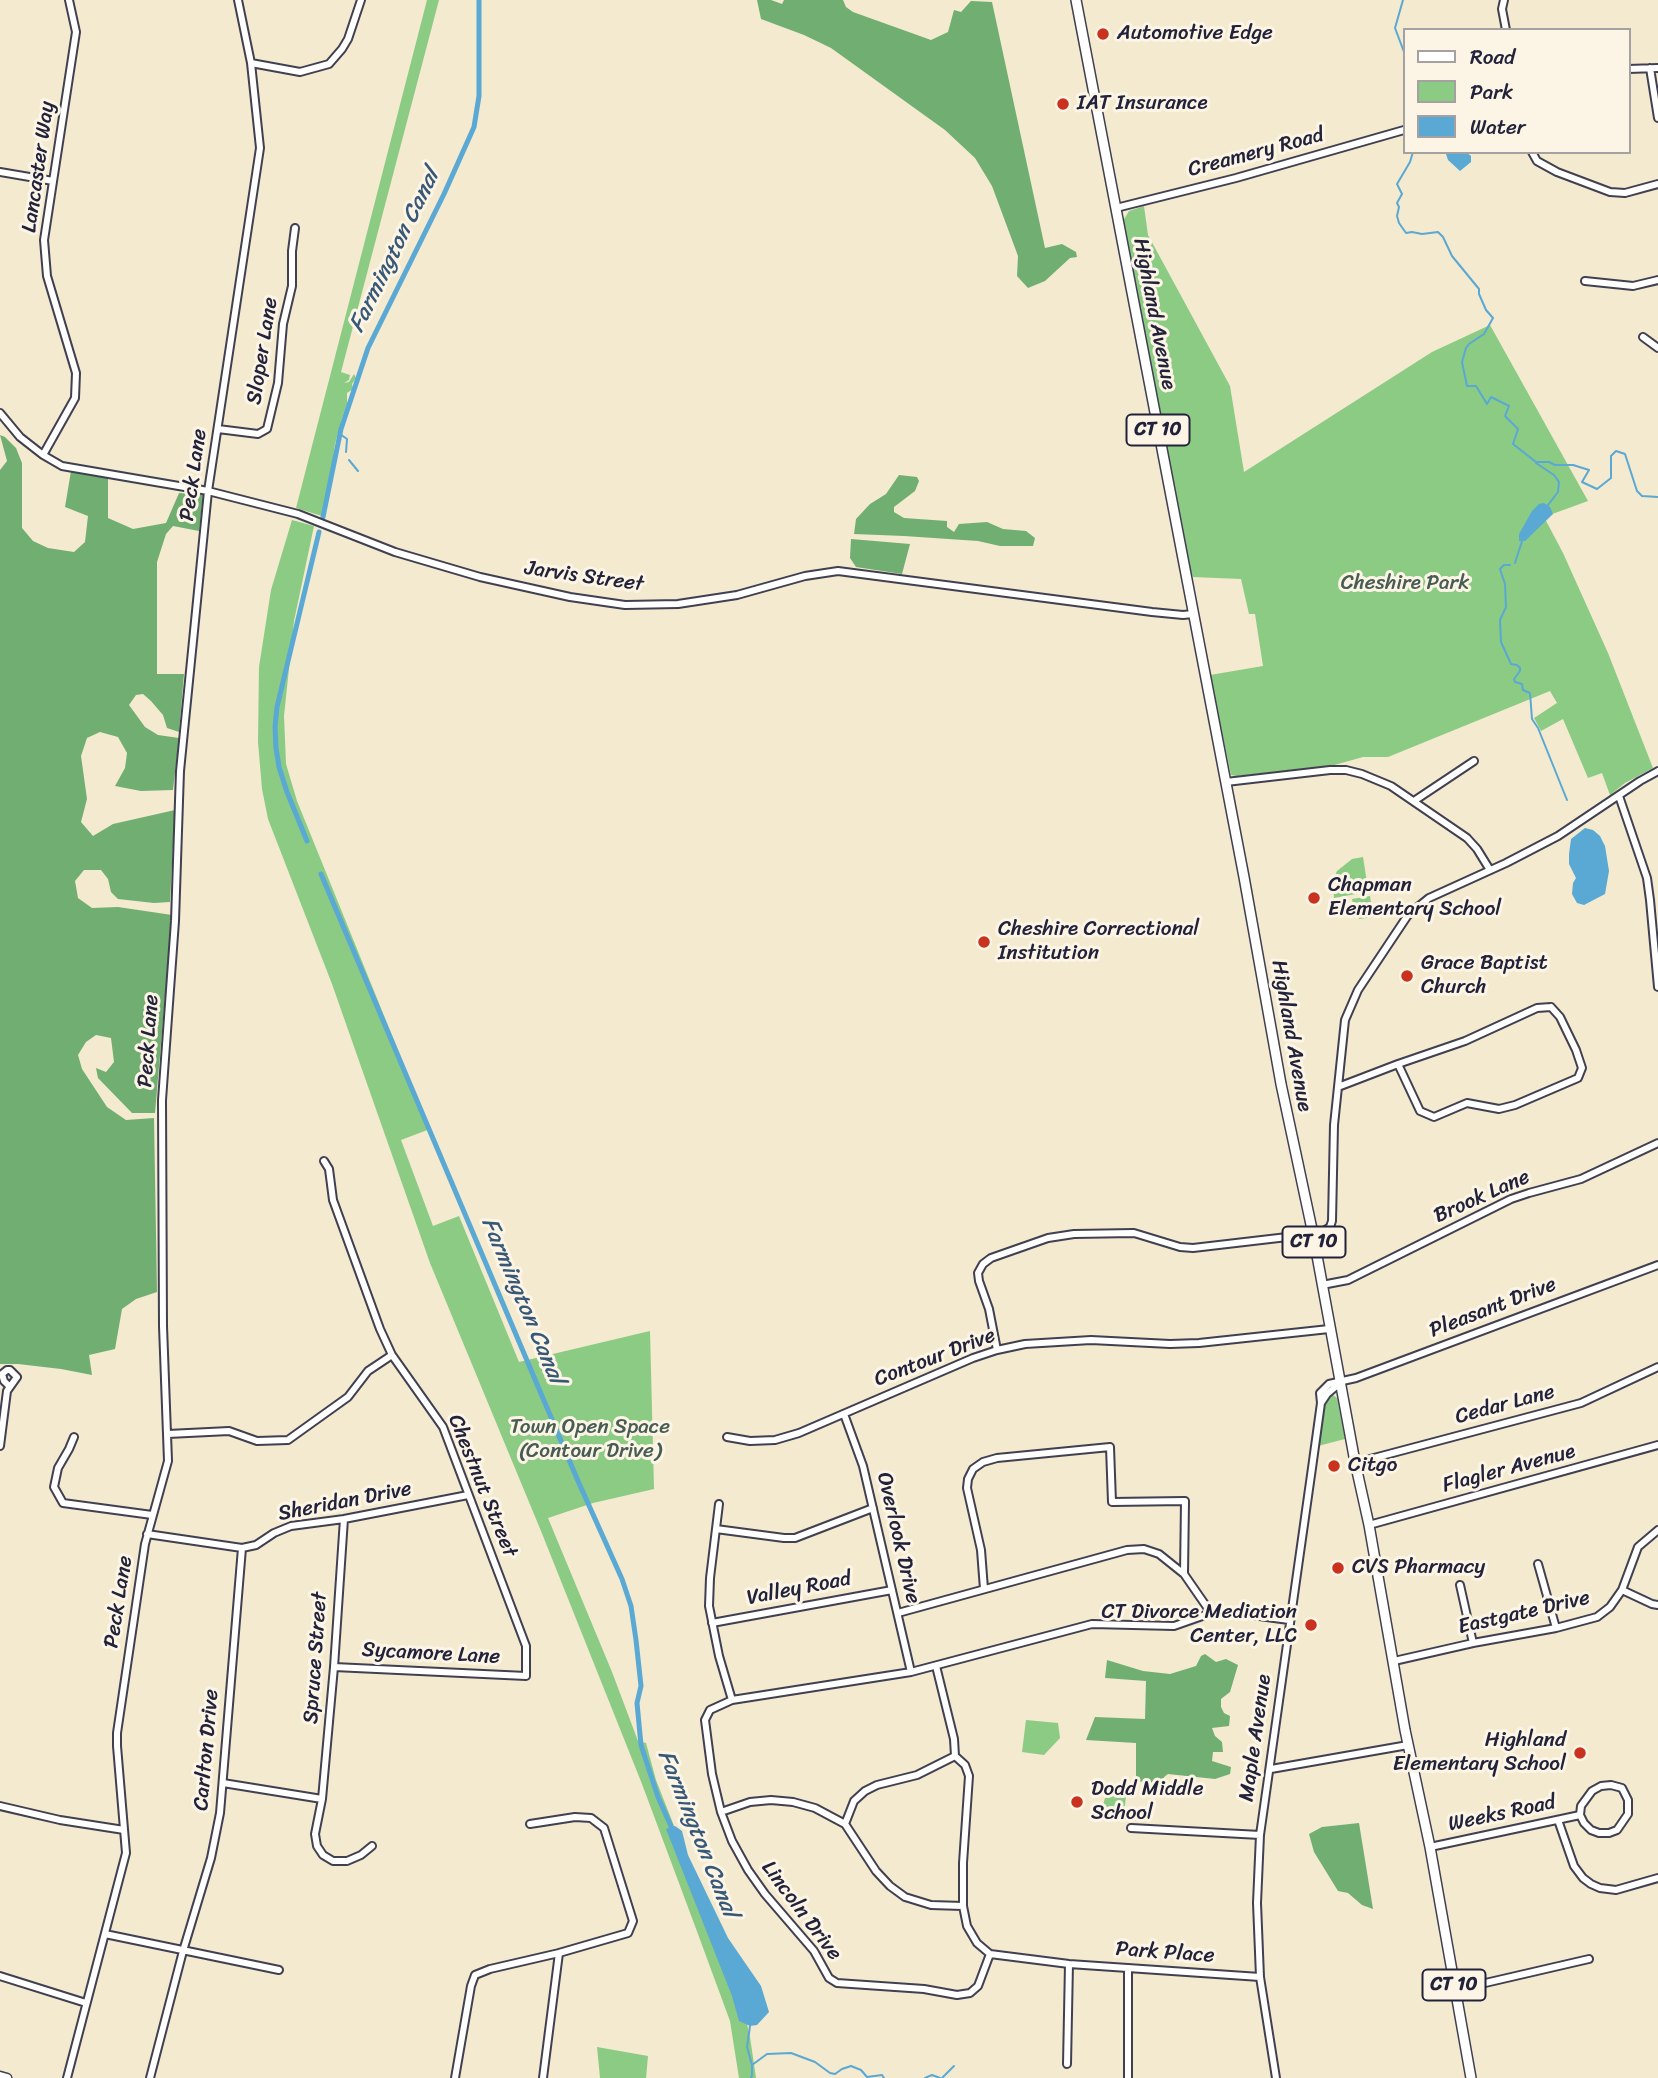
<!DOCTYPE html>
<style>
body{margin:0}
#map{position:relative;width:1658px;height:2078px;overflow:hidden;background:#f3eacf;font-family:Sriracha,sans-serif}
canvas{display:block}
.legend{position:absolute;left:1403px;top:28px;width:228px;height:126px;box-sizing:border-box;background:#fcf5e5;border:2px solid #a5a1a1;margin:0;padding:9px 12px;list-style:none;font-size:21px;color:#22223b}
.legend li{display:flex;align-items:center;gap:14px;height:35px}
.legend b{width:35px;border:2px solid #a5a1a1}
</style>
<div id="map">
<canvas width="1658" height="2078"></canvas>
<ul class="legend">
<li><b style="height:9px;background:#fff"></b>Road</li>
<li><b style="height:19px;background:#8bcb83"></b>Park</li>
<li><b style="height:19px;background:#5aa8d4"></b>Water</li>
</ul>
</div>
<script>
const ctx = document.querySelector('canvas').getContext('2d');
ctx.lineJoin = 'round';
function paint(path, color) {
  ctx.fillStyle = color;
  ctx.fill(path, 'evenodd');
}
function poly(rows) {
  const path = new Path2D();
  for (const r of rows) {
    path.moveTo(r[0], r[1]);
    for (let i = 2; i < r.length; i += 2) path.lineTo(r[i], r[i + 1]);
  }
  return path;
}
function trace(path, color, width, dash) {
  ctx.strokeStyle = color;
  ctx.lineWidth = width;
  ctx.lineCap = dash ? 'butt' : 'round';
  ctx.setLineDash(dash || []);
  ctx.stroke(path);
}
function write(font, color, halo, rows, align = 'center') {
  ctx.font = font + ' Sriracha,sans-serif';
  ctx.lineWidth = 6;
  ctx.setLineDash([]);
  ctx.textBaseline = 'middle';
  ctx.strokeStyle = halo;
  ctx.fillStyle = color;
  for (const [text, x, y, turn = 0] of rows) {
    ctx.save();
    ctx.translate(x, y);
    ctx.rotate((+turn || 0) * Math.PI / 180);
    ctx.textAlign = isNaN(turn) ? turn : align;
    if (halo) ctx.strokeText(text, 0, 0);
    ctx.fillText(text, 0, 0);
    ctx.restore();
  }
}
paint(poly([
 [427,0,439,0,341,372,350,375,349,380,344,383,349,382,354,374,356,378,352,384,353,389,347,393,347,404,342,418,335,444,329,485,330,490,322,516,296,508],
 [1144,206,1148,235,1230,386,1244,472,1432,352,1490,325,1588,501,1544,517,1563,553,1608,653,1653,768,1625,783,1610,795,1602,773,1588,778,1563,719,1541,731,1534,718,1557,703,1550,691,1388,757,1363,757,1331,766,1237,776,1231,775,1210,675,1263,666,1255,614,1249,614,1241,579,1193,577,1190,569,1123,221,1129,211],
 [292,520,314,526,294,621,284,716,286,764,297,801,430,1129,401,1140,433,1226,459,1216,519,1362,650,1331,654,1489,593,1503,548,1518,612,1672,638,1741,646,1743,656,1780,715,1930,745,2015,750,2037,756,2078,739,2078,730,2021,695,1926,642,1784,541,1531,430,1263,332,984,268,819,262,789,258,742,259,667,271,590],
 [1363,857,1368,889,1366,892,1334,898,1333,880,1337,871,1352,859],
 [1370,896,1373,917,1359,919,1357,910,1354,910,1352,899],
 [1333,1395,1337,1398,1345,1439,1318,1446,1323,1410,1328,1397],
 [1026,1720,1058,1723,1060,1738,1044,1755,1022,1752],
 [1115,1793,1126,1796,1124,1815,1105,1816,1102,1808,1105,1798],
 [597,2047,648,2056,646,2078,600,2078]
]), '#8bcb83');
paint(poly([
 [757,0,771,0,782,4,784,0,843,0,846,7,853,12,931,40,948,32,954,10,961,12,971,1,992,2,1045,248,1062,244,1076,252,1077,257,1070,258,1045,281,1028,288,1017,276,1018,256,992,186,975,158,945,130,831,48,804,35,761,19],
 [0,435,5,437,16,448,22,463,22,528,33,541,48,548,74,552,85,542,88,516,65,507,71,471,108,478,108,518,133,529,166,523,179,493,203,495,199,531,173,526,166,534,157,562,157,674,184,674,179,732,167,728,163,715,151,701,143,694,136,695,129,705,145,727,158,735,179,738,173,790,141,791,115,786,125,768,127,753,118,737,100,732,87,738,81,756,87,799,81,822,93,836,113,824,175,810,170,902,154,903,118,899,111,892,108,879,101,870,84,870,75,881,78,898,92,908,118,907,172,915,155,1113,132,1113,98,1078,96,1068,106,1072,114,1062,111,1038,96,1035,86,1042,78,1055,82,1069,107,1107,126,1120,154,1118,157,1292,136,1299,122,1309,115,1349,89,1355,92,1375,61,1369,18,1364,0,1364,0,470,7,461],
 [899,475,917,477,919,481,915,491,894,507,894,512,904,518,947,521,947,527,954,532,959,524,987,522,1003,529,1026,531,1035,538,1033,546,1000,546,978,541,904,536,854,534,856,519,870,504,886,494],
 [851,539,910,544,902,574,856,567,850,558],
 [1205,1654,1216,1662,1226,1659,1238,1665,1230,1692,1221,1699,1221,1707,1224,1713,1230,1716,1229,1726,1212,1728,1215,1736,1222,1742,1223,1752,1213,1752,1212,1761,1231,1767,1230,1774,1215,1779,1168,1774,1164,1777,1164,1784,1136,1781,1136,1743,1086,1740,1095,1717,1145,1719,1146,1681,1105,1678,1107,1660,1143,1671,1170,1674,1196,1666,1201,1656],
 [1359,1823,1373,1909,1362,1905,1348,1893,1338,1891,1314,1852,1309,1834,1322,1827]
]), '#70af71');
paint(poly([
 [1448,152,1466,152,1471,156,1471,162,1460,171,1448,160,1446,154],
 [1544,503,1550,507,1553,514,1525,541,1519,541,1519,534,1532,511,1539,504],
 [1585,828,1593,830,1600,836,1605,846,1609,871,1605,894,1584,905,1577,903,1572,894,1573,883,1576,878,1569,864,1569,854,1571,839],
 [675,1826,682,1831,688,1855,728,1938,761,1986,769,2012,757,2025,750,2026,739,2021,732,1996,666,1829]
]), '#5aa8d4');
trace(poly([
 [1403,0,1395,28,1404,52],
 [1413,152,1410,162,1397,184,1402,194,1397,203,1399,207,1397,216,1399,223,1406,233,1412,232,1422,234,1438,232,1443,237,1452,256,1479,289,1479,294,1486,310,1493,318,1484,334,1469,344,1466,348,1462,362,1467,386,1476,386,1487,404,1491,397,1509,406,1505,416,1518,429,1513,444,1536,462,1549,462,1555,465,1573,465,1589,470,1582,482,1597,489,1611,478,1611,456,1616,451,1625,454,1637,491,1642,496,1658,497],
 [340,434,347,439,346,452],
 [349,460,358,471],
 [1536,463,1554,475,1559,482,1558,492,1548,505],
 [1515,563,1522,541],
 [1510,565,1504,565,1500,569,1505,584,1506,607,1500,620,1501,642,1511,664,1517,665,1520,668,1520,671,1514,679,1515,682,1522,684,1523,690,1530,693,1532,719,1538,728,1567,800],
 [750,2026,747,2047,752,2065,752,2075,751,2078],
 [752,2065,767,2054,791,2053,815,2062,830,2073,835,2074,842,2069,851,2066,861,2070,867,2077,882,2075,884,2078],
 [925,2078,932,2075,940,2078],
 [942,2078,954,2066]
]), '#5aa8d4', 2);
trace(poly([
 [323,517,341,429,368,348,444,194,474,127,479,96,479,0],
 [307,841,287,792,279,767,276,748,275,727,277,707,319,532],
 [321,874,578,1481,622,1579,631,1606,636,1640,641,1686,637,1703,641,1745,658,1797,674,1833]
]), '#5aa8d4', 5);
const minor = poly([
 [1504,0,1502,9,1506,30],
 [251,63,300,72,329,64,342,49,348,39,361,0],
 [1650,68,1658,118],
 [1628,69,1658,68],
 [1532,152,1537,161,1557,172,1610,192,1625,193,1658,184],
 [0,172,53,181],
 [1116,208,1236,178,1404,130],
 [1585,281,1633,286,1658,280],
 [1643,337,1658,348],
 [0,413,20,437,43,455,62,466,208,491,298,514,395,552,480,577,570,597,625,605,678,604,737,595,805,576,838,571,1152,612,1183,615,1193,614],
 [218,429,258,434,267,429,278,383,283,324,292,286,292,251,295,228],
 [43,455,75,398,76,373,47,276,44,240,76,32,69,0],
 [1226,782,1330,770,1346,770,1362,774,1391,786,1467,838,1477,849,1490,870],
 [1619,796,1647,878,1650,900,1658,987],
 [1414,801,1474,761],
 [1551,1007,1560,1017,1576,1050,1582,1068,1578,1078,1515,1105,1499,1109,1467,1103,1434,1117,1420,1111,1398,1064,1465,1041,1537,1008,1551,1007],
 [1338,1087,1398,1064],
 [324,1161,329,1169,333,1200,380,1329,392,1355,443,1427,526,1646,526,1676,334,1667],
 [1322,1285,1348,1280,1511,1199,1529,1193,1581,1179,1658,1143],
 [997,1350,989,1309,979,1281,978,1273,983,1264,991,1258,1048,1238,1074,1234,1134,1233,1180,1247,1193,1248,1313,1234,1324,1231,1330,1227,1332,1221,1334,1125,1345,1020,1358,990,1408,915,1429,898,1506,863,1558,836,1640,781,1658,771],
 [1321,1403,1327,1394,1340,1383],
 [844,1414,863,1466,911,1672],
 [168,1434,229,1431,257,1441,288,1440,348,1397,368,1371,392,1355],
 [74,1437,69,1449,58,1468,54,1487,63,1503,152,1515],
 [727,1437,750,1441,775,1440,799,1433,973,1358,997,1350,1025,1344,1091,1340,1170,1344,1199,1343,1329,1329],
 [0,1446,7,1391,17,1377,10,1370,7,1370,2,1374,4,1381,9,1386],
 [1355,1463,1581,1403,1658,1367],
 [719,1504,710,1578,709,1606,719,1656,732,1700],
 [344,1519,334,1667,322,1799,315,1834,317,1846,323,1855,333,1861,347,1861,361,1855,372,1846],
 [1369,1525,1658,1445],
 [716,1529,784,1538,795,1538,873,1508],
 [147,1534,242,1548,256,1545,274,1533,291,1526,344,1519,468,1495],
 [1538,1564,1556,1628],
 [1460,1585,1473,1643],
 [984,1589,981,1550,967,1488,968,1479,973,1469,983,1462,997,1458,1110,1447,1112,1502,1185,1501,1184,1574],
 [1622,1590,1652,1604,1658,1605],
 [898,1613,1127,1550,1144,1549,1159,1554,1184,1574,1211,1613],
 [712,1623,892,1590],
 [1394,1661,1473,1643,1556,1628,1597,1617,1610,1607,1622,1590,1638,1547,1658,1530],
 [936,1666,954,1739,955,1756],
 [955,1756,965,1765,969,1776,963,1863,963,1906,967,1926,977,1943,990,1954],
 [1271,1769,1408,1745],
 [223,1783,322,1799],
 [1611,1785,1622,1788,1628,1800,1628,1814,1617,1830,1609,1833,1599,1833,1591,1830,1584,1823,1580,1815,1581,1806,1592,1791,1601,1786,1611,1785],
 [0,1806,60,1820,124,1830],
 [721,1812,750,1802,771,1800,793,1802,815,1808,845,1824,876,1871,890,1886,905,1897,931,1905,963,1906],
 [1558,1820,1574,1866,1583,1878,1591,1884,1600,1888,1616,1890,1658,1878],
 [845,1824,854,1801,865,1791,877,1785,917,1775,955,1756],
 [1131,1828,1260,1835],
 [1430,1847,1580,1815],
 [105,1934,279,1970],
 [990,1954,978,1986,970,1993,957,1995,924,1989,837,1983,829,1978,814,1951,765,1894,748,1870,732,1841,721,1812,712,1774,705,1720,710,1710,732,1700,911,1672,1092,1624,1174,1626,1211,1613,1252,1615,1289,1620],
 [990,1954,1069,1964,1260,1977],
 [1128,1968,1128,2078],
 [0,1976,86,2003],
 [1455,1990,1589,1959],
 [1067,2064,1069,1964],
 [67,2078,126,1853,117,1746,117,1733,145,1544,168,1461,163,1326,162,1100,175,921,180,771,208,491,260,148,251,63,238,0],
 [150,2078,183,1951,211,1858,220,1813,242,1548],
 [455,2078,471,1986,475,1975,490,1969,559,1953,628,1933,633,1921,604,1828,591,1818,575,1817,530,1824],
 [543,2078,559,1953],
 [1276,2078,1260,1977,1257,1903,1260,1835,1312,1468,1321,1403,1320,1393,1329,1384,1356,1378,1658,1265]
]);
const major = poly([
 [0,2076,7,2078]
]);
const highway = poly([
 [1076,0,1244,877,1281,1084,1313,1234,1355,1462,1369,1525,1405,1730,1430,1847,1471,2078]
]);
trace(minor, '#414051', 10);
trace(major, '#414051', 11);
trace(highway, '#414051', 12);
trace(minor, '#fff', 6);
trace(major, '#fff', 8);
trace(highway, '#fff', 9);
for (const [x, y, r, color] of [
 [1103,34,7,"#c8321e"],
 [1063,104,7,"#c8321e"],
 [1314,898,7,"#c8321e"],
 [984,942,7,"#c8321e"],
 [1407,976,7,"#c8321e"],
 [1334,1466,7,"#c8321e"],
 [1338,1568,7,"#c8321e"],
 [1311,1625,7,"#c8321e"],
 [1580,1753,7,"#c8321e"],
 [1077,1802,7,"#c8321e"]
]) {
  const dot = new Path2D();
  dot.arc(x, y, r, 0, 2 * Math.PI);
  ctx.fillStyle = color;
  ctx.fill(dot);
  trace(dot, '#fcf5e5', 2.5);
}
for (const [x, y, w] of [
 [1158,430,63],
 [1314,1242,63],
 [1454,1985,63]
]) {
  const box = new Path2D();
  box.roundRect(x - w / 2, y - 15.5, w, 31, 5);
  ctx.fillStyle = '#fcf5e5';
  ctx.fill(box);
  trace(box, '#22223b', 2);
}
write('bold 19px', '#22223b', null, [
 ["CT 10",1158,430],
 ["CT 10",1314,1242],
 ["CT 10",1454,1985]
]);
write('21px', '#22223b', '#fcf5e5', [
 ["Automotive Edge",1117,34],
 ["IAT Insurance",1077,104],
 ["Chapman",1328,886],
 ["Elementary School",1328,910],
 ["Cheshire Correctional",998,930],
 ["Institution",998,954],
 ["Grace Baptist",1421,964],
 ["Church",1421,988],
 ["Citgo",1348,1466],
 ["CVS Pharmacy",1352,1568],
 ["CT Divorce Mediation",1297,1613,"right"],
 ["Center, LLC",1297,1637,"right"],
 ["Highland",1566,1741,"right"],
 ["Elementary School",1566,1765,"right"],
 ["Dodd Middle",1091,1790],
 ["School",1091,1814]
], 'left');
write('21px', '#22223b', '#fcf5e5', [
 ["Creamery Road",1256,153,-15],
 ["Lancaster Way",39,167,-82],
 ["Highland Avenue",1154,314,79],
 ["Sloper Lane",263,351,-81],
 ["Peck Lane",194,475,-82],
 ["Jarvis Street",584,577,8],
 ["Highland Avenue",1291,1036,80],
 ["Peck Lane",149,1041,-86],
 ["Brook Lane",1482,1197,-24],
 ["Pleasant Drive",1493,1308,-21],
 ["Contour Drive",935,1358,-21],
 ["Cedar Lane",1505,1405,-15],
 ["Flagler Avenue",1509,1469,-15],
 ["Chestnut Street",482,1486,68],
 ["Sheridan Drive",345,1502,-11],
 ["Overlook Drive",898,1538,77],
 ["Valley Road",799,1589,-11],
 ["Peck Lane",119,1602,-81],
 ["Eastgate Drive",1524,1613,-13],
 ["Sycamore Lane",431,1654,3],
 ["Spruce Street",316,1658,-86],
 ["Maple Avenue",1256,1738,-82],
 ["Carlton Drive",207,1750,-85],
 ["Weeks Road",1502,1814,-12],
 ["Lincoln Drive",801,1911,53],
 ["Park Place",1165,1953,4]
]);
write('21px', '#475d54', '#fcf5e5', [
 ["Cheshire Park",1405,584],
 ["Town Open Space",590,1428],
 ["(Contour Drive)",590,1452]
]);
write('italic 23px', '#385878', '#fcf5e5', [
 ["Farmington Canal",395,251,-64],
 ["Farmington Canal",522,1301,67],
 ["Farmington Canal",697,1834,68]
]);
</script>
